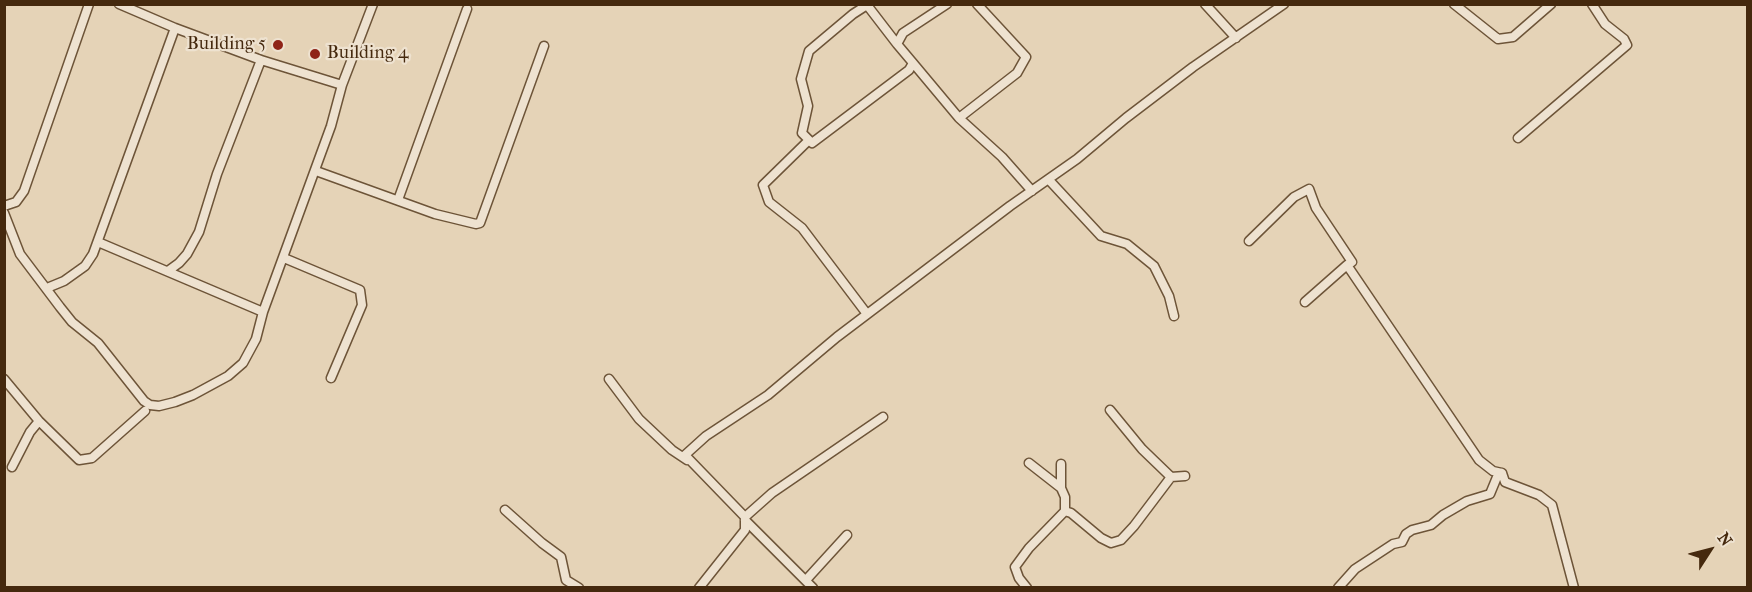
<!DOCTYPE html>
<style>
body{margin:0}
#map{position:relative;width:1752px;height:592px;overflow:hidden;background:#e5d3b7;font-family:"IM FELL French Canon",serif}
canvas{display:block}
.frame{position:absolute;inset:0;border:6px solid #45290e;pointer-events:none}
.north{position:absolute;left:1680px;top:520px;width:60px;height:60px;-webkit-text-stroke:4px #eee2d0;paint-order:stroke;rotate:54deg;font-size:16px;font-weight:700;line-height:24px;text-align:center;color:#45290e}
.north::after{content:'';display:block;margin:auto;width:21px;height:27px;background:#45290e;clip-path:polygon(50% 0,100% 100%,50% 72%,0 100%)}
</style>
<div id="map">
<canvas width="1752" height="592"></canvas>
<div class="frame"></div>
<div class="north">N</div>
</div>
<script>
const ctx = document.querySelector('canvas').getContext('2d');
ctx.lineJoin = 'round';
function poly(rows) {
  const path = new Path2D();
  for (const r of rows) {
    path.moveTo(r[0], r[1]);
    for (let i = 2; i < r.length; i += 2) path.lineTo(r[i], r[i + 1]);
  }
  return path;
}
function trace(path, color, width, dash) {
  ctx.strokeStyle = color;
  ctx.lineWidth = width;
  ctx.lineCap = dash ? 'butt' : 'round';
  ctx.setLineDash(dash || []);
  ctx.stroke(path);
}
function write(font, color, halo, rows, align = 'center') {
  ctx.font = font + ' "IM FELL French Canon",serif';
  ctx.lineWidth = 4.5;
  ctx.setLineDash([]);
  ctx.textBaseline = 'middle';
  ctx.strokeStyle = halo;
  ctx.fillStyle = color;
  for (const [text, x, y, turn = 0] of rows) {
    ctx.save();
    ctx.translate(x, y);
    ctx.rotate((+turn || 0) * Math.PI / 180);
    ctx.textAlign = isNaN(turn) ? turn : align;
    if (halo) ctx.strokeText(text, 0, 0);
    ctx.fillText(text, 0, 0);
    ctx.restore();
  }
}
const street = poly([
 [119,4,175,28,261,60,342,85],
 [1205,4,1236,38],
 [1454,4,1498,39,1513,37,1551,4],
 [897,44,867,5,853,14,809,51,801,79,808,106,802,133,812,143,909,70,913,63,897,44,903,33,947,4],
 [913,63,959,118,1017,73,1026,57,977,4],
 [959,118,1002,157,1032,191],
 [1518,138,1627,45,1624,39,1605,24,1592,4],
 [809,140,763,185,769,202,802,228,867,314],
 [316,171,435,214,476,224,480,223,544,46],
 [1049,180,1101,236,1127,244,1154,266,1169,296,1174,316],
 [398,200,467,9],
 [4,206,16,202,24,191,89,4],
 [4,213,20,254,60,307,72,322,98,343,144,401,150,405,159,406,175,402,193,395,228,376,243,363,256,339,263,312,331,126,342,85,373,4],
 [1249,241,1294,197,1309,189,1316,208,1352,262,1347,265,1479,460,1493,471,1502,473,1505,482,1539,495,1552,505,1574,588],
 [98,242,263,312],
 [284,258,360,290,362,305,331,378],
 [168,271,179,263,187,254,199,232,217,174,261,60],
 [47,288,64,281,85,266,93,254,175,28],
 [1305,302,1347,265],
 [4,379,39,421,79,460,92,458,145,411],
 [609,379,639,419,672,450,687,460],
 [1110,410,1142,449,1171,477,1185,476],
 [1029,463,1061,488,1065,497,1065,511],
 [1061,464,1061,488],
 [12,467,30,432,39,421],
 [505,510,542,543,561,557,566,580,579,588],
 [745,517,772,493,883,417],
 [745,520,813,588],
 [806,580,847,535],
 [699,588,745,530,745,517,685,455,706,436,768,395,837,337,1010,206,1077,159,1126,118,1193,67,1284,4],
 [1027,588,1019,578,1015,567,1029,548,1065,511,1071,513,1101,538,1111,543,1121,540,1134,526,1171,477],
 [1338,588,1355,569,1393,544,1402,542,1406,534,1412,530,1431,525,1443,515,1467,501,1490,494,1497,477,1502,473]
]);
trace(street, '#6d5438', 11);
trace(street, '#eee2d0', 8);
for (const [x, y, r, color] of [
 [278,45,6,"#8f2418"],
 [315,54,6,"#8f2418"]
]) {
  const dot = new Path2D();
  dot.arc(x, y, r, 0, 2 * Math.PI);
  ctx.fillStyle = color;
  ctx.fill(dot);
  trace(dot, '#eee2d0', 2);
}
write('18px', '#45290e', '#eee2d0', [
 ["Building 5",266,45],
 ["Building 4",327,54,"left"]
], 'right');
</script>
